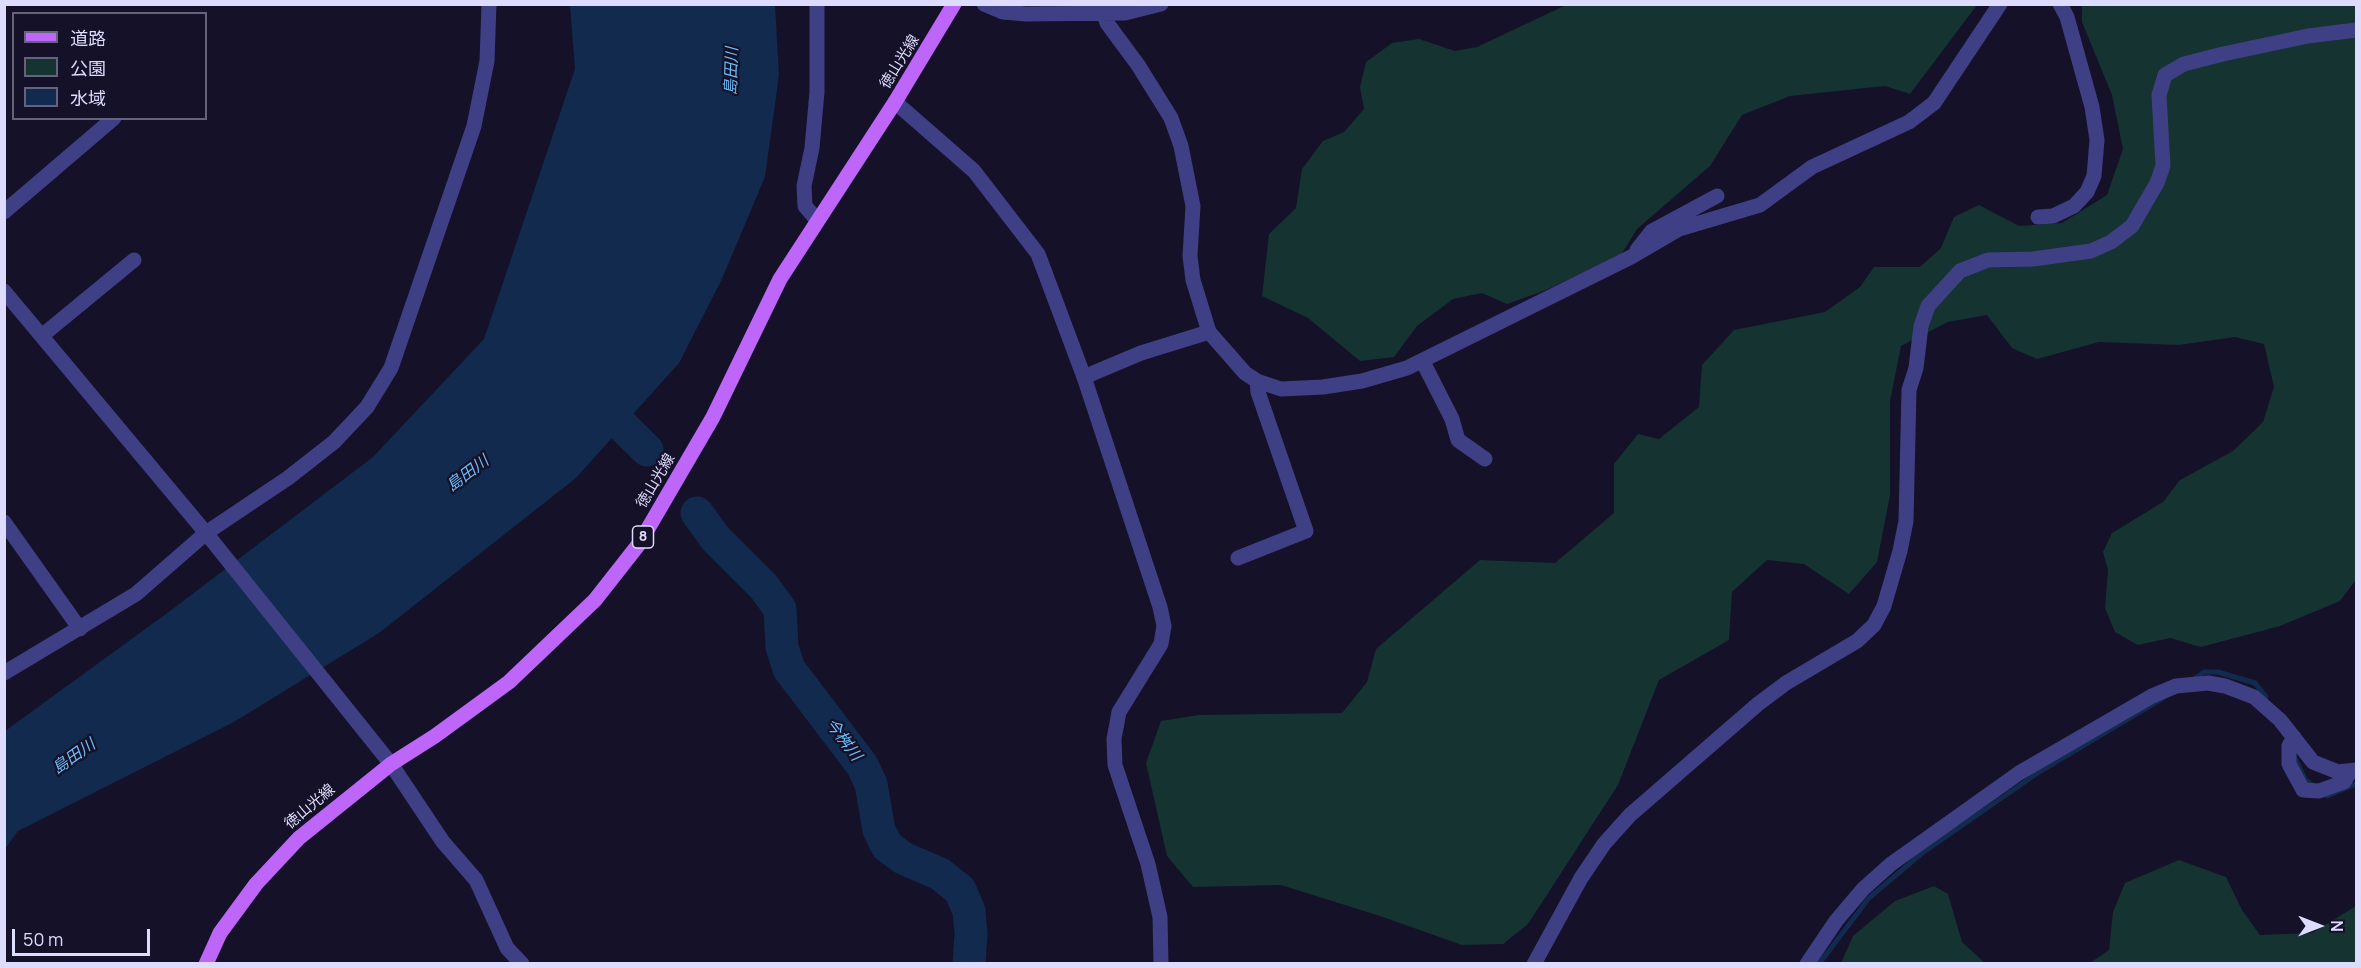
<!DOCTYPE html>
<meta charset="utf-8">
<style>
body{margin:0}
#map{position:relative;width:2361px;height:968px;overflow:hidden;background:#151129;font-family:Manrope,"Noto Sans JP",sans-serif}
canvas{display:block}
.frame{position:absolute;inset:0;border:6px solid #dddbfe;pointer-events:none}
.legend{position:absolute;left:12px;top:12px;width:195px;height:108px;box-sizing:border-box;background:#151129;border:2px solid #65627e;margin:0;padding:8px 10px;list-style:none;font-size:18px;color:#dddbfe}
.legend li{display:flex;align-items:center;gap:12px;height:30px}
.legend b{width:30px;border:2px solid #65627e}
.north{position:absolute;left:2289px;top:896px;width:60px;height:60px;-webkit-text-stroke:4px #151129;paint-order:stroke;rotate:90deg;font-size:16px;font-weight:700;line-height:24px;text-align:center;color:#dddbfe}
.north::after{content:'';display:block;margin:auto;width:21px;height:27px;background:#dddbfe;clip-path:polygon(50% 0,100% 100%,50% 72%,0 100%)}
.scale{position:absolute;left:12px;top:929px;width:138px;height:27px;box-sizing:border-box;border:3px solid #dddbfe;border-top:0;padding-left:8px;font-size:18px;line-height:21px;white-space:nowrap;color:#dddbfe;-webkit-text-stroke:4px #151129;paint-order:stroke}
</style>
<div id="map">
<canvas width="2361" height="968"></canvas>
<div class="frame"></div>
<ul class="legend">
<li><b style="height:8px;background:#bd66f9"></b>道路</li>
<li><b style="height:16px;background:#153330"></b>公園</li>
<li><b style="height:16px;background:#112a4d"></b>水域</li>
</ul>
<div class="north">N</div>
<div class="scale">50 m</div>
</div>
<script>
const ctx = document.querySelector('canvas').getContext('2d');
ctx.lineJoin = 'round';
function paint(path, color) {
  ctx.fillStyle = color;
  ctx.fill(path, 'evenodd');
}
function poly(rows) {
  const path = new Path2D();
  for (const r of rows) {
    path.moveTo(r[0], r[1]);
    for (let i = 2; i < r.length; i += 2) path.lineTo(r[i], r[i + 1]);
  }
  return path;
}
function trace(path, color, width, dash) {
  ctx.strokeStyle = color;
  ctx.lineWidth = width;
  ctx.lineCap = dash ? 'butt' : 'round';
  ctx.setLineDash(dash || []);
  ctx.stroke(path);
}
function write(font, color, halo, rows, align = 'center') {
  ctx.font = font + ' Manrope,"Noto Sans JP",sans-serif';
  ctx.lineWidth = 4.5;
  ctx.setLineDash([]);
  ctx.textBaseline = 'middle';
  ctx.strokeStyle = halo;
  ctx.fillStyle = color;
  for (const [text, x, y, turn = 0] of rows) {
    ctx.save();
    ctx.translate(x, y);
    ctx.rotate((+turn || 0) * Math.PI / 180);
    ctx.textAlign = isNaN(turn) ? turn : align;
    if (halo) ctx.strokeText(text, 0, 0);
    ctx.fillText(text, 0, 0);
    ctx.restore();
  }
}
paint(poly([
 [1566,5,1977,5,1910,94,1885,86,1790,96,1742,115,1710,166,1637,229,1621,255,1546,290,1507,304,1482,293,1453,299,1417,326,1394,357,1360,361,1308,318,1262,296,1269,234,1296,208,1302,169,1323,141,1344,132,1364,109,1360,87,1366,62,1392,43,1419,39,1455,51,1477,47],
 [2082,5,2356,5,2356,580,2340,601,2280,626,2201,647,2170,638,2138,645,2115,632,2105,608,2108,570,2103,552,2112,533,2163,502,2180,480,2233,451,2263,422,2274,387,2264,344,2235,337,2179,345,2099,342,2037,359,2012,348,1987,315,1948,322,1901,346,1890,401,1890,495,1877,562,1849,594,1804,564,1767,560,1732,592,1729,640,1659,680,1618,785,1528,924,1503,944,1462,945,1380,916,1281,885,1193,887,1167,856,1146,763,1161,721,1199,715,1342,713,1367,682,1376,649,1480,560,1555,563,1614,513,1614,464,1638,434,1659,439,1699,407,1702,365,1734,330,1825,312,1860,287,1874,267,1920,267,1941,248,1954,217,1979,205,2019,226,2062,223,2107,195,2123,149,2112,95,2082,22],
 [2179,860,2226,877,2242,910,2260,935,2312,933,2356,906,2356,963,2090,963,2109,950,2113,912,2125,883],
 [1934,886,1948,894,1962,942,1985,963,1841,963,1853,936,1895,901]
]), '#153330');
paint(poly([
 [570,5,775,5,779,75,765,177,721,281,679,363,576,478,379,633,234,722,18,831,5,849,5,731,170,611,373,457,484,339,575,69]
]), '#112a4d');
trace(poly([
 [1039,4,1067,4],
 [2194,679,2204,672,2218,672,2255,683,2266,697],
 [2294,756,2305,779,2314,787],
 [2327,796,2356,784],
 [1819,964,1869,898,1921,854,2039,772,2163,698]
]), '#112a4d', 5);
trace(poly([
 [591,395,647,450],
 [697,513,716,539,764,587,780,609,782,647,789,669,862,765,871,784,879,830,887,846,903,858,940,874,960,890,969,911,971,934,969,964]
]), '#112a4d', 33);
trace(poly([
 [984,4,1003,12,1026,14,1125,13,1161,4],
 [1103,12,1107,23,1138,65,1171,118,1181,146,1193,206,1190,256,1193,280,1209,332,1245,373,1257,381,1281,389,1323,387,1362,381,1407,368,1631,257,1679,229,1760,205,1812,167,1909,122,1934,103,2000,4],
 [895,102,974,171,1038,254,1084,377,1160,607,1164,626,1161,644,1119,712,1114,739,1115,765,1148,864,1160,917,1161,964],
 [4,212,114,118],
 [2038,217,2053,216,2074,206,2087,192,2094,176,2097,140,2092,107,2067,17,2060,4],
 [817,220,805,206,804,186,812,148,817,92,817,4],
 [1637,250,1652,231,1717,196],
 [4,291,206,533,391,764,443,842,476,880,507,948,522,964],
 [44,334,134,260],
 [1423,362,1452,419,1458,440,1485,459],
 [1084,377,1141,353,1209,332],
 [4,522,80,629],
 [1238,558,1306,531,1258,392,1257,381],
 [4,673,136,594,206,533,288,478,334,442,367,407,391,368,474,126,487,61,489,4],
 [2294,737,2289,746,2289,764,2303,790,2319,791,2344,782,2350,772],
 [1534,964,1581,878,1604,844,1630,815,1758,704,1786,683,1857,641,1874,625,1884,606,1900,551,1906,521,1909,390,1916,368,1921,326,1928,306,1960,271,1988,260,2033,259,2091,251,2111,242,2132,226,2157,183,2163,166,2159,95,2165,75,2184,64,2223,54,2308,36,2356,30],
 [1807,964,1836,921,1863,889,1891,864,2019,773,2152,696,2176,686,2208,683,2225,686,2254,697,2280,720,2313,762,2338,772,2356,770]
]), '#3f3f86', 15);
trace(poly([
 [206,964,220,933,256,884,299,838,391,764,435,736,509,682,595,600,639,544,713,417,780,279,895,102,954,4]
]), '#bd66f9', 15);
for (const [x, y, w] of [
 [643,537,21]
]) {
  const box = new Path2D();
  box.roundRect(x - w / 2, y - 11, w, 22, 4.5);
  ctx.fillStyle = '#151129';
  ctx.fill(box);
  trace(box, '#dddbfe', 1.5);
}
write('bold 14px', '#dddbfe', null, [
 ["8",643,537]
]);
write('15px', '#dddbfe', '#151129', [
 ["徳山光線",900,62,-58],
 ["徳山光線",656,481,-59],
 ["徳山光線",310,807,-40]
]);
write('italic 16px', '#6dbdf9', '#151129', [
 ["島田川",732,71,-88],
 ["島田川",468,474,-37],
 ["今桝川",843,740,53],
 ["島田川",74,757,-35]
]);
</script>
